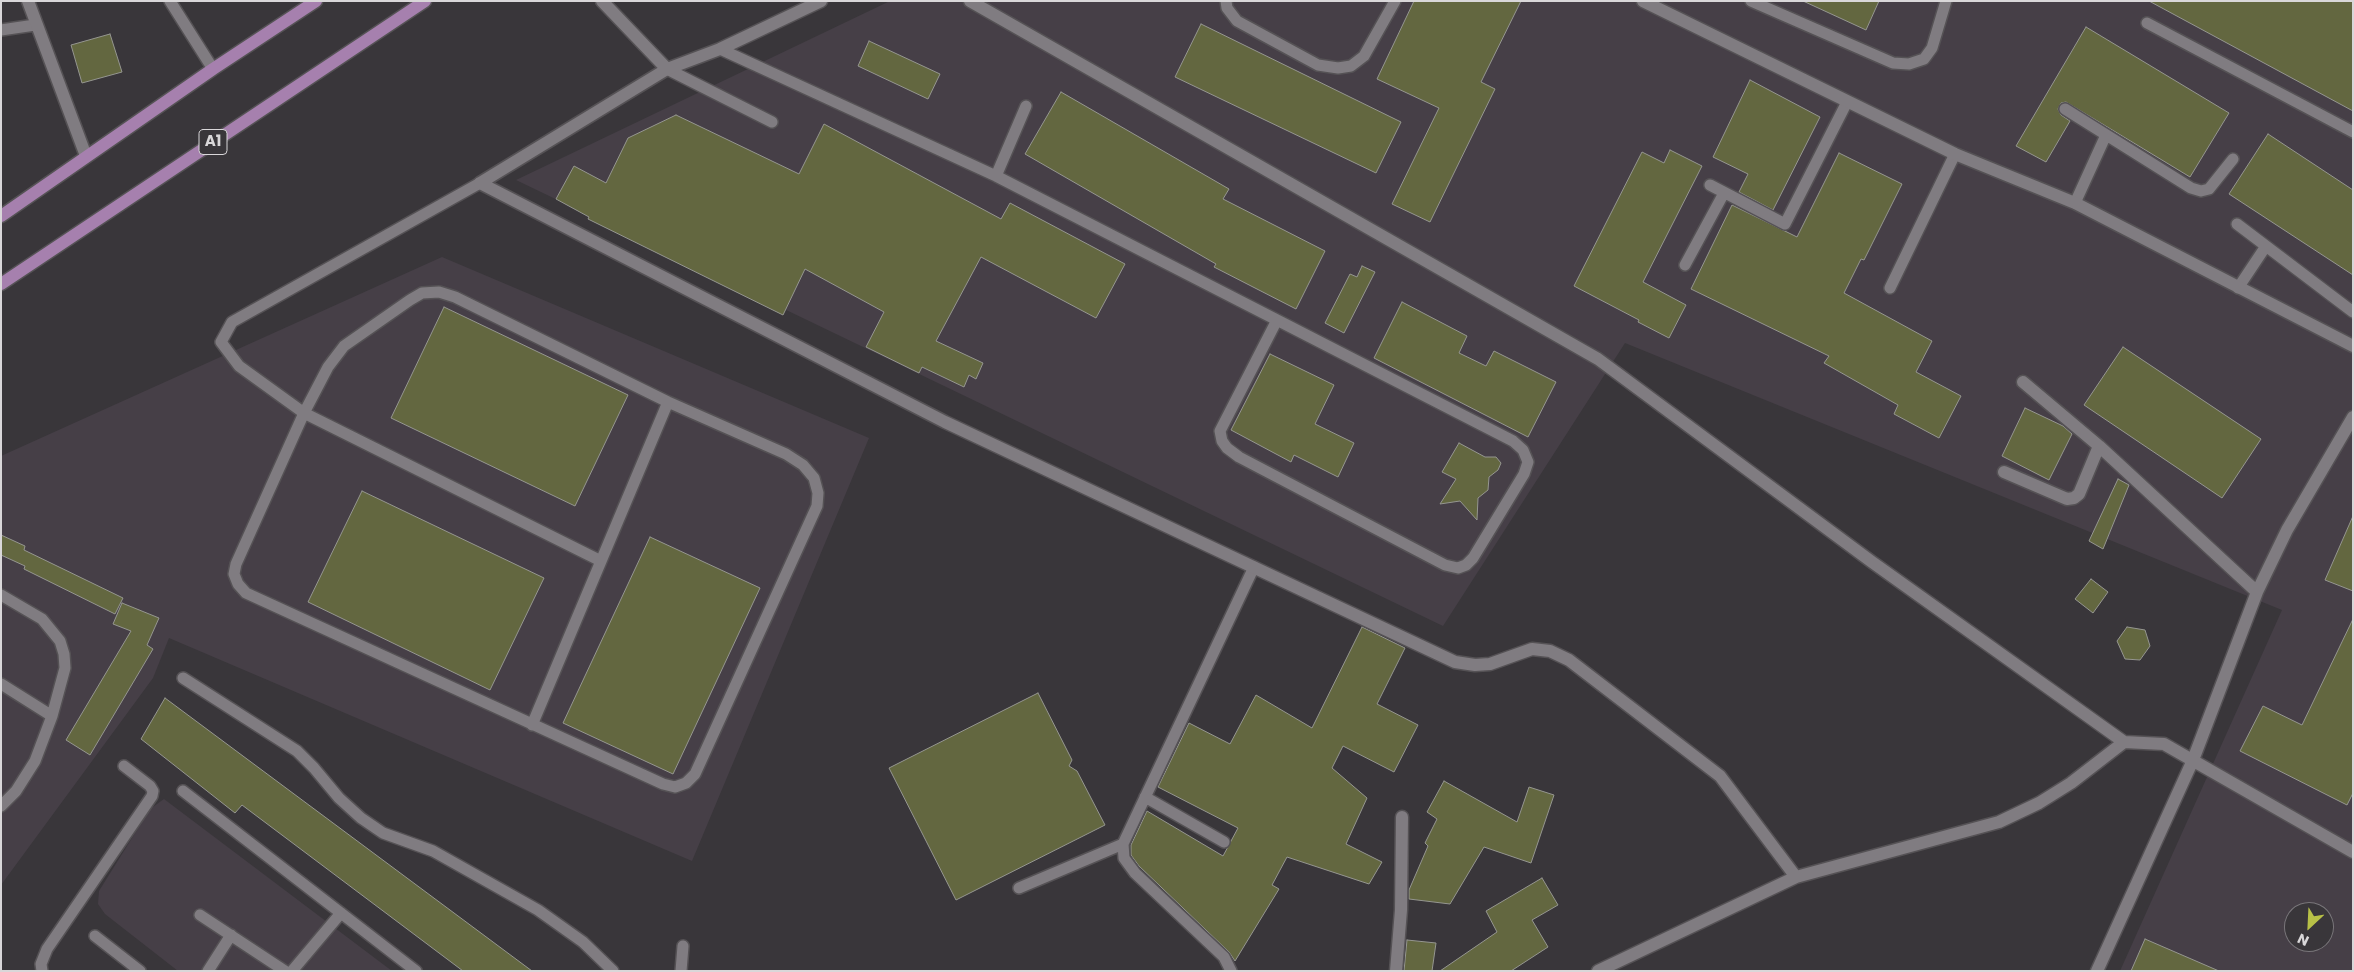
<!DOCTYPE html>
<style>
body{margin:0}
#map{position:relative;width:2354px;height:972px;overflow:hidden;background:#39363a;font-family:Poppins,sans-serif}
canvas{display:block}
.frame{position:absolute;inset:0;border:2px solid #d9d7d9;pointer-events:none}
.north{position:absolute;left:2284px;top:902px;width:50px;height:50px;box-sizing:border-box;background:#39363a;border:1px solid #79767a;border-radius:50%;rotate:205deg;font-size:14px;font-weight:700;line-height:20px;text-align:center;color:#d9d7d9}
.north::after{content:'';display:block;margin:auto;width:18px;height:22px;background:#b8c147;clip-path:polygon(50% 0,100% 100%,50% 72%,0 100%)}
</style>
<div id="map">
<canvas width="2354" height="972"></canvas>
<div class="frame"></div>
<div class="north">N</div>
</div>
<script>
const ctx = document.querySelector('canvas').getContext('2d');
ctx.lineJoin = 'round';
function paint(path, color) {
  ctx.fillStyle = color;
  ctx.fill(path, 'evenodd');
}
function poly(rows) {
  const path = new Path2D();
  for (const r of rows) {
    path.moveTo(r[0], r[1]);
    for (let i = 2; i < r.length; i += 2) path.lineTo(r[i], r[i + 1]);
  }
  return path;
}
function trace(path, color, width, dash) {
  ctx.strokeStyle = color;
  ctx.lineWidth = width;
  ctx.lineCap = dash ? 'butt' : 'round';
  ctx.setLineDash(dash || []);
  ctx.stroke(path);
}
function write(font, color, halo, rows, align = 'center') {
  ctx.font = font + ' Poppins,sans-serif';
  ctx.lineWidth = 4;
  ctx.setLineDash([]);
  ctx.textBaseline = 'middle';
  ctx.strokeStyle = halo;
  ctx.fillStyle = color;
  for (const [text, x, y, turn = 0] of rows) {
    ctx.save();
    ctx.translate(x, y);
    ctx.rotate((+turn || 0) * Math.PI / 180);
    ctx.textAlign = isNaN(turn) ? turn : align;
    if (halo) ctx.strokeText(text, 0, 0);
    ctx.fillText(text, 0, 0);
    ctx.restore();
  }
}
paint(poly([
 [890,1,2353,1,2353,971,2120,971,2282,610,1625,343,1443,626,516,180],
 [2294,912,2324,912,2324,942,2294,942],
 [442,257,869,438,692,861,169,638,153,678,1,885,1,456],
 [164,799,392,971,178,971,105,914,98,904,99,891,150,809]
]), '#463f47');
const building = poly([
 [1414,1,1521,1,1481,82,1495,89,1430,222,1392,204,1439,108,1377,79,1414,1],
 [1803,1,1879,1,1866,30,1803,1],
 [2149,1,2353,1,2353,111,2149,1],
 [1201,24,1401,122,1376,173,1175,77,1201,24],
 [2086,27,2229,113,2190,177,2066,102,2061,103,2058,109,2061,115,2070,121,2046,162,2016,146,2086,27],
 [110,34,122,72,82,83,71,45,110,34],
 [869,41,940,74,928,99,858,66,869,41],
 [1750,80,1820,117,1773,210,1739,192,1748,174,1713,157,1750,80],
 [1061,92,1229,189,1223,199,1325,251,1296,309,1214,267,1216,264,1025,154,1061,92],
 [676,115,799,174,824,124,1001,219,1010,203,1125,264,1096,318,981,257,936,341,983,363,976,379,969,375,964,387,922,367,919,373,866,347,884,312,805,269,783,315,588,219,589,217,556,199,574,166,606,183,628,138,676,115],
 [2268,134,2353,190,2353,275,2229,194,2268,134],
 [1670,150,1702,166,1643,282,1686,305,1669,338,1638,322,1639,320,1574,286,1642,152,1664,163,1670,150],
 [1839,153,1902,184,1864,260,1861,259,1844,293,1932,341,1916,372,1961,396,1939,438,1894,414,1898,405,1824,363,1829,356,1691,289,1732,205,1797,237,1839,153],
 [1362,266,1375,272,1344,333,1325,323,1350,274,1357,277,1362,266],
 [1402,302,1467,336,1459,353,1486,366,1494,351,1556,382,1528,437,1374,358,1402,302],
 [444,307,628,395,575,506,391,418,444,307],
 [2123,347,2261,439,2222,498,2084,405,2123,347],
 [1270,354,1334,385,1315,424,1354,443,1338,477,1294,455,1291,462,1231,430,1270,354],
 [2025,408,2063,426,2072,434,2049,480,2002,456,2025,408],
 [1459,443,1485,457,1496,457,1501,463,1498,470,1489,477,1488,490,1478,498,1477,520,1460,501,1440,504,1456,479,1442,472,1459,443],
 [2118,479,2129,485,2103,549,2089,541,2118,479],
 [362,491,544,578,490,690,308,602,362,491],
 [2353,516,2353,591,2325,580,2353,516],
 [1,535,25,546,24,550,123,598,115,614,24,569,25,566,1,555,1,535],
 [650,537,760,588,673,774,563,723,650,537],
 [2091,579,2108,592,2093,613,2075,599,2091,579],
 [122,603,159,618,147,645,153,649,90,755,66,740,131,631,113,624,122,603],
 [2353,619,2353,793,2347,805,2240,751,2263,706,2302,725,2353,619],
 [1362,627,1405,648,1377,704,1418,725,1394,772,1343,746,1332,768,1367,798,1346,844,1382,862,1369,884,1287,857,1272,885,1279,889,1235,961,1229,952,1139,866,1131,855,1131,845,1147,811,1223,856,1238,828,1158,787,1189,723,1230,744,1256,695,1312,728,1362,627],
 [2127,627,2145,630,2150,646,2140,660,2125,659,2117,641,2127,627],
 [1038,693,1072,760,1069,766,1077,771,1105,825,956,900,889,768,1038,693],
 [165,698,532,971,463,971,242,805,235,813,141,739,165,698],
 [1444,781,1517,822,1529,787,1554,795,1531,863,1484,847,1450,904,1409,899,1409,890,1428,846,1425,843,1437,819,1427,812,1444,781],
 [1542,878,1558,905,1532,920,1548,947,1511,971,1440,971,1497,932,1486,911,1542,878],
 [2145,939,2219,971,2131,971,2145,939],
 [1407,940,1436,943,1432,971,1404,971,1407,940]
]);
paint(building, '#636740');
trace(building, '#959690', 1);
const service = poly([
 [170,1,213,69],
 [1226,1,1227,8,1237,21,1318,65,1338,68,1351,66,1364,56,1395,1],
 [1751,1,1893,63,1909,64,1924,59,1932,48,1946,1],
 [2147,23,2353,132],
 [1,30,35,25],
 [720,49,996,176,1277,320,1513,441,1523,450,1528,462,1524,474,1473,558,1466,565,1458,568,1445,565,1239,457,1227,448,1222,441,1220,431,1277,320],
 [667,69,772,122],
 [2065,109,2191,188,2201,191,2209,189,2233,159],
 [996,176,1026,106],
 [480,183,232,322,221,342,239,366,304,413,601,561],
 [1710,185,1785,224,1847,102],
 [2075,203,2106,135],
 [2237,224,2353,312],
 [1685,265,1724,193],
 [1890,288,1955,154],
 [2238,288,2266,246],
 [439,292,455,297,668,402,786,454,803,465,814,478,818,493,817,506,695,774,686,783,675,787,663,784,246,593,238,584,234,574,236,564,304,413,328,367,344,346,410,300,422,293,439,292],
 [1,595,42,619,60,641,64,654,65,668,52,716,35,761,16,791,1,806],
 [183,678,297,751,314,768,339,798,361,818,383,833,433,851,538,910,583,942,613,971],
 [1,684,52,716],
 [532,725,668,402],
 [183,791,416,971],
 [1145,797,1224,842],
 [1019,888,1123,844],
 [200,915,285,971],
 [95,936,140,971],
 [42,971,41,964,47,949,152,796,153,791,150,786,124,766],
 [208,971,231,935],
 [292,971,341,913],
 [681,971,683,946],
 [1231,971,1224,957,1135,873,1124,858,1123,844,1254,567]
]);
const minor = poly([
 [28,1,86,156],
 [602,1,667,69],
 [970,1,1598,359,1872,562,2124,742],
 [1643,1,1955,154,2075,203,2353,346],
 [480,183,945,422,1455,662,1475,665,1490,664,1532,649,1550,651,1569,660,1720,776,1796,877],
 [480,183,667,69,720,49,821,1],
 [2023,382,2099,446,2257,592],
 [2004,472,2067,499,2074,498,2079,494,2099,446],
 [1396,971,1401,910,1402,817],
 [1598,971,1796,877,1999,822,2039,803,2071,783,2124,742,2164,744,2353,852],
 [2097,971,2193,760,2257,592,2287,530,2353,417]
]);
const primary = poly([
 [1,216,213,69,316,1],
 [1,284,425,1]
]);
trace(service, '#555255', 14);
trace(minor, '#555255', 15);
trace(primary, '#555255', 15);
trace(service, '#807c81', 11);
trace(minor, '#807c81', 12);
trace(primary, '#a680ae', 12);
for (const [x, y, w] of [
 [213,142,28]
]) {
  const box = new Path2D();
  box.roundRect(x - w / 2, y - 12.5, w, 25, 4);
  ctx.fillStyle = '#39363a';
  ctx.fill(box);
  trace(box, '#d9d7d9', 1);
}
write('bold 15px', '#d9d7d9', null, [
 ["A1",213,142]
]);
</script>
